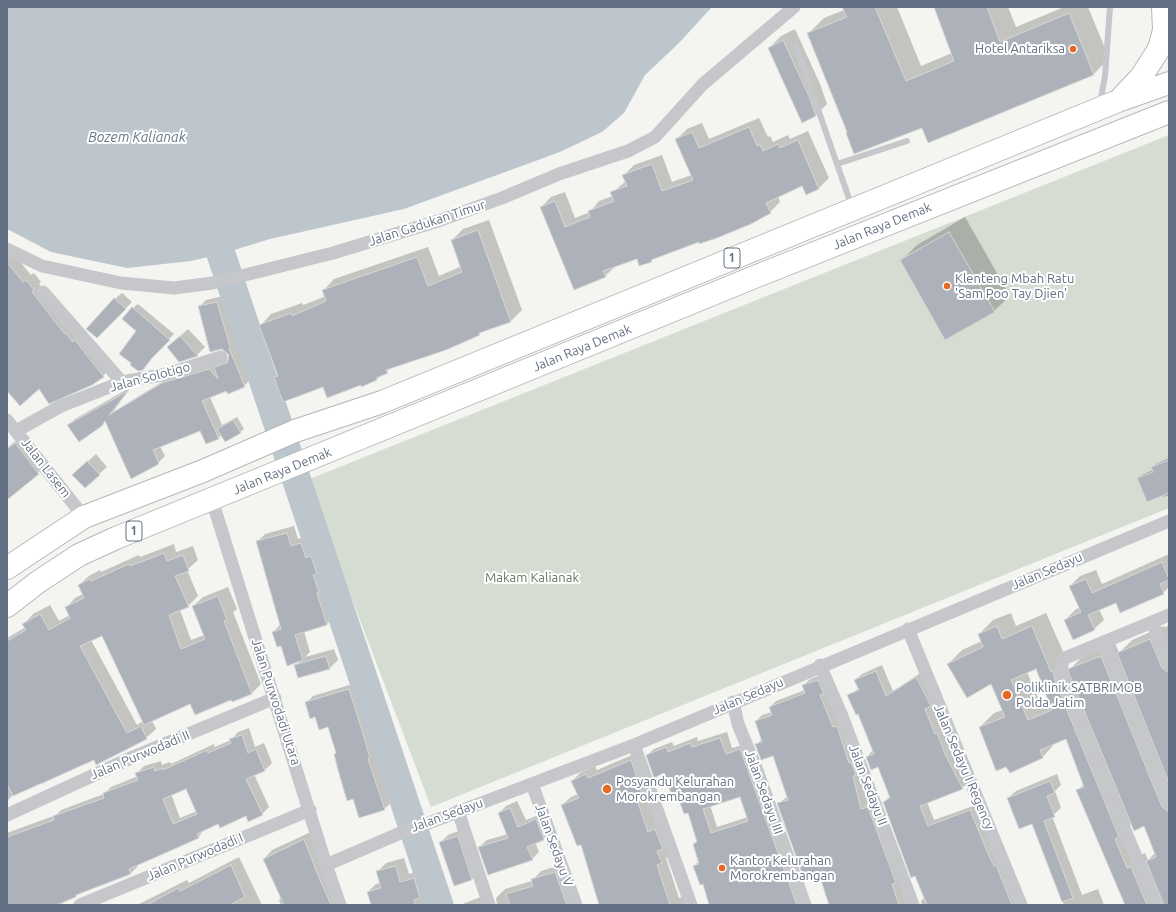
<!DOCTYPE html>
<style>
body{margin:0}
#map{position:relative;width:1176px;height:912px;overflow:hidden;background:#f4f5f1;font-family:Ubuntu,sans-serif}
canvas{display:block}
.frame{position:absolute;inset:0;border:8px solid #637083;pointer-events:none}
</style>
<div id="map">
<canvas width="1176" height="912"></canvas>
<div class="frame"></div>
</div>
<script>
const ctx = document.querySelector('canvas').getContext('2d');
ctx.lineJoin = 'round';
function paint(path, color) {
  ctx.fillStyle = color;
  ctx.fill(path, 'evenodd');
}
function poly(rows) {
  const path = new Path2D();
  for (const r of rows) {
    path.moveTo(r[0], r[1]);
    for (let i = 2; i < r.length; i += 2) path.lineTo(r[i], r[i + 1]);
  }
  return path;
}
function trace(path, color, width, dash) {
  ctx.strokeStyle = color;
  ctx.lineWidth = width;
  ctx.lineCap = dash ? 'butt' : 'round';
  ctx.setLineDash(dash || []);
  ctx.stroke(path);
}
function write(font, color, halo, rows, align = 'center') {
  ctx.font = font + ' Ubuntu,sans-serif';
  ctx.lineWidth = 4;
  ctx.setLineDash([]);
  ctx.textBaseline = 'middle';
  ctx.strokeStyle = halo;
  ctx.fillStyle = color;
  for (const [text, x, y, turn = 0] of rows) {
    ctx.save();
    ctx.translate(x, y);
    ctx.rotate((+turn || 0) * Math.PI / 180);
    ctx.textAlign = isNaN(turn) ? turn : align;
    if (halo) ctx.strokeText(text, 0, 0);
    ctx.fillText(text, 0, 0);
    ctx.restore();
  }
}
paint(poly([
 [1169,135,1169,508,431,807,307,480]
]), '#d5dcd2');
paint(poly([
 [7,7,712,7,678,44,645,75,624,113,602,132,560,152,404,209,270,239,221,254,191,261,127,268,51,252,7,229]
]), '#bdc6cd');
paint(poly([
 [843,7,897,7,921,66,952,53,935,7,1008,7,1016,27,1064,7,1088,7,1109,58,1094,74,929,142,922,127,848,132,808,34,824,18,844,10],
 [795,29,820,84,827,104,815,116,769,48,781,36],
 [759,118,768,137,770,136,773,142,788,135,790,139,808,131,829,178,819,188,807,193,803,185,778,196,780,202,770,212,654,258,651,261,637,258,615,267,605,276,541,207,551,197,565,192,575,218,590,212,599,201,613,196,612,193,626,181,624,175,634,165,662,155,672,182,691,175,677,139,687,129,702,123,709,139],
 [965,217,1010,296,994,311,901,261,917,245],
 [489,220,522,310,511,321,393,366,376,380,361,384,323,386,276,377,278,374,261,325,271,314,302,303,303,305,326,296,324,290,334,279,428,247,439,276,462,266,452,240,463,229],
 [9,248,31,275,34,273,41,282,39,284,72,327,110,369,103,376,39,388,7,384,7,250],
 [122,293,132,302,97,337,115,299],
 [223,296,236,340,235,341,251,379,244,386,210,397,222,425,237,417,244,429,240,432,222,435,218,438,200,430,160,446,165,456,158,463,106,420,101,425,69,425,75,419,131,387,113,412,170,377,216,363,218,365,229,359,230,355,199,307,206,300],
 [138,304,174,334,156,352,133,363,137,331,133,308],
 [188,329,205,347,197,355,168,347],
 [25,433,49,463,7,499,7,448],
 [96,454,107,467,99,474,82,467],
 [1169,458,1169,495,1164,497,1163,495,1138,478,1142,475,1153,470,1152,468,1156,464],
 [294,526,298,539,309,536,314,551,319,549,324,566,321,569,326,584,324,585,334,616,327,624,304,631,310,652,305,657,334,649,338,660,330,668,299,677,295,666,301,660,281,645,273,632,281,624,257,542,265,534],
 [174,544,176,552,193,546,198,560,187,570,198,596,188,606,180,610,191,640,204,635,193,606,203,597,228,587,237,609,233,612,261,684,252,693,232,699,190,702,152,721,156,729,146,738,94,759,42,784,41,781,13,795,7,801,7,638,26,627,24,624,33,614,50,605,59,621,70,615,66,608,75,598,83,594,79,585,89,576,100,570,101,572,139,555,140,557],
 [102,634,143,721,137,725,91,640],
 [1169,554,1169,587,1163,593,1116,602,1099,609,1104,620,1094,629,1065,620,1075,610,1080,607,1070,586,1080,576,1096,570,1102,584],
 [1011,613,1016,626,1046,613,1066,658,1069,670,1084,655,1115,643,1119,653,1132,640,1164,626,1165,628,1169,624,1169,905,1126,905,1078,790,1084,784,1066,738,1056,742,1043,757,980,727,994,713,1003,710,991,682,948,664,962,650,982,641,979,634,993,620],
 [1037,667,1050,703,1042,707,1027,672],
 [1132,823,1144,825,1155,853,1148,860,1145,853,1141,855,1129,826],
 [882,665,893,691,922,672,941,728,943,728,969,782,962,788,927,802,934,820,976,805,1017,905,922,905,921,901,925,897,884,802,890,796,879,766,867,757,873,750,858,712,848,696,859,688,855,680,862,674],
 [824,674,859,770,868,804,874,801,914,905,830,905,819,870,778,804,788,796,774,755,756,745,762,739,756,721,762,715,772,712,770,707,776,701,805,690,803,686,810,679],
 [356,683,371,733,376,751,374,753,391,803,384,809,353,798,335,754,337,752,329,726,316,716,306,703,313,696],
 [249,728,255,747,264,743,272,763,265,770,254,774,269,807,262,814,249,820,246,815,219,822,204,829,198,838,137,865,138,866,131,873,79,893,60,905,7,905,7,833,56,815,61,810,104,794,111,787,138,776,137,773,144,766,161,761,162,765,170,762,171,764,214,744,215,747,231,740,238,732],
 [186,788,197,811,180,818,171,794],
 [727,732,732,748,746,744,808,905,711,905,704,883,694,866,699,861,694,844,698,840,688,812,665,772,647,755,654,749,672,742,674,746,697,737,698,741],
 [741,796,748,817,717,827,710,805],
 [639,752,670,854,666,858,679,898,682,897,685,905,600,905,582,844,562,805,571,797,578,794,572,781,580,773,595,766,597,770],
 [1057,774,1061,785,1055,791,1061,808,1052,816,1082,895,1098,889,1104,905,1064,905,1032,823,1008,798,1016,791],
 [517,801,526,820,544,813,551,832,543,839,535,842,539,852,532,859,479,847,487,840,508,834,499,813,506,806],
 [466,828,480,871,472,879,455,885,440,843,448,835],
 [313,831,337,905,281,905,279,900,282,897,264,859,272,850],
 [239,857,262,905,137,905,187,880,189,883],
 [404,858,409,874,422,870,428,888,423,894,427,905,373,905,368,892,376,884,381,883,377,872,386,863],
 [564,864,581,905,460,905,488,894,492,903,497,904,496,898,505,889,532,881,541,871]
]), '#0003');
trace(poly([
 [221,254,439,905]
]), '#bdc6cd', 29);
const building = poly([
 [842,7,875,7,906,81,954,61,934,7,987,7,1000,42,1069,13,1094,75,928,143,922,128,854,154,846,133,847,132,807,33,847,17,842,7],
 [783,40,809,96,816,116,802,123,768,48,783,40],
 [749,127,757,146,760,145,763,151,778,144,780,148,798,140,819,189,806,195,802,186,766,203,771,213,751,224,717,238,699,244,699,242,651,260,652,262,639,266,637,259,603,271,606,277,574,290,540,207,555,201,565,227,590,217,588,211,614,201,610,192,627,186,622,175,652,164,662,191,693,180,675,139,692,132,699,148,749,127],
 [478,230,511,322,479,333,480,335,446,350,386,370,388,373,376,378,377,380,361,387,361,385,327,398,323,387,283,402,274,377,278,376,259,325,291,313,292,316,326,301,322,290,417,257,428,286,462,272,451,240,478,230],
 [949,232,995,312,945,340,900,260,949,232],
 [7,262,23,282,26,280,34,290,32,292,64,333,65,333,73,342,75,340,104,377,92,385,49,404,39,389,20,406,7,391,7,262],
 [114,298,126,309,97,338,86,329,114,298],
 [217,302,230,347,229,348,245,387,228,394,226,391,202,401,219,439,206,444,200,431,153,450,159,464,131,479,105,421,102,426,79,442,67,425,128,391,109,415,162,383,209,369,218,379,214,367,227,363,229,355,222,349,210,352,198,306,217,302],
 [132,307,170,340,152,358,143,370,138,371,130,365,131,363,119,354,136,331,122,319,132,307],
 [180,336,198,356,179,362,167,347,180,336],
 [233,420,241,433,225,442,217,429,233,420],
 [15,443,39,474,7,500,7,449,15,443],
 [1169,460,1169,493,1147,502,1137,478,1153,472,1151,467,1169,460],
 [87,461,100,475,85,488,72,475,87,461],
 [287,533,291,546,301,543,306,558,311,556,317,574,313,575,319,592,317,593,327,625,295,635,303,660,287,666,281,646,277,647,272,632,281,629,256,541,287,533],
 [164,553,167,561,183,555,189,571,175,576,189,607,169,615,181,649,205,639,192,606,218,596,227,620,224,621,252,694,232,702,231,700,195,715,190,704,144,725,102,636,80,646,127,733,141,726,147,739,96,765,94,760,13,796,7,784,7,641,26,630,22,624,40,614,49,630,70,618,65,607,84,598,78,585,90,579,91,581,129,564,130,566,164,553],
 [1162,562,1169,579,1169,580,1160,584,1164,594,1120,613,1116,603,1088,615,1095,630,1073,640,1064,620,1081,612,1069,586,1086,579,1092,593,1162,562],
 [997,626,1002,639,1032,626,1051,672,1053,671,1055,681,1119,837,1115,839,1127,868,1131,867,1147,905,1125,905,1076,790,1084,787,1066,739,1040,750,1043,758,1010,773,1006,767,996,771,979,727,1005,717,991,684,967,698,947,664,983,647,978,634,997,626],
 [1036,669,1052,710,1028,720,1011,680,1036,669],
 [1150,639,1162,668,1169,673,1169,783,1117,653,1150,639],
 [326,656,330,669,298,678,294,665,326,656],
 [1101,656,1162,807,1169,812,1169,905,1164,905,1146,861,1156,857,1144,826,1134,831,1070,676,1068,669,1101,656],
 [876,671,886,696,916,677,931,706,925,709,935,734,937,733,945,754,963,789,920,806,928,826,970,810,989,856,994,866,996,865,1012,905,927,905,915,876,911,878,883,802,890,798,878,767,871,770,866,757,874,754,858,714,856,715,847,695,859,690,854,680,876,671],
 [818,680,824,694,820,695,833,727,837,726,849,763,851,762,856,775,853,776,861,809,868,807,896,883,892,884,899,905,829,905,818,871,803,876,777,803,788,800,773,756,761,760,755,744,762,742,755,721,772,715,769,707,805,693,802,685,818,680],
 [349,689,365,740,370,758,368,759,385,810,359,818,353,799,347,801,338,770,334,754,336,753,328,727,319,730,315,717,310,719,305,702,349,689],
 [242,735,248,753,256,749,265,771,246,779,263,815,248,822,246,816,220,828,218,824,197,834,199,838,129,869,131,874,76,895,76,897,56,905,7,905,7,837,54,820,53,816,104,798,103,793,138,780,135,773,154,767,155,771,163,768,163,770,207,750,208,753,231,743,229,739,242,735],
 [186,789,197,814,173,824,163,799,186,789],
 [720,738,726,754,740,749,797,905,709,905,703,884,700,885,693,866,699,864,693,844,697,842,688,813,684,814,676,792,671,793,664,773,654,778,646,755,666,747,668,752,690,743,692,747,720,738],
 [740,797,748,821,711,833,703,809,740,797],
 [631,760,642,794,636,797,648,832,655,829,663,849,657,851,662,863,657,865,670,905,599,905,581,845,577,846,561,805,579,798,571,781,586,774,588,778,631,760],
 [1050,781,1055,793,1047,796,1055,817,1044,821,1073,898,1062,902,1032,824,1019,829,1007,798,1050,781],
 [510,808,518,827,536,819,544,840,527,847,533,860,488,875,478,847,508,838,498,813,510,808],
 [458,836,472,880,454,886,439,842,458,836],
 [304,839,318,875,331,905,284,905,263,859,304,839],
 [231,865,245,897,230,905,147,905,178,888,180,891,231,865],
 [396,866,400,882,414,878,420,898,414,900,415,905,371,905,367,892,381,888,376,871,396,866],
 [555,872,567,905,510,905,506,894,533,886,531,879,555,872]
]);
paint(building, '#adb2ba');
trace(building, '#d6d6d4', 1);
const highway = poly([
 [1122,97,1141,77,1159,49,1164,30,1163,7],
 [7,568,84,517,203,471,295,431,382,402,1118,101,1169,83],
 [7,606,38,582,79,555,116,538,752,278,1169,112]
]);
trace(highway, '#b5b7bb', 24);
trace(poly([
 [796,46,852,207],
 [1100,103,1105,76,1110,7],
 [837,164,907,141]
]), '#c5c7cb', 6);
trace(poly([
 [7,249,42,266,121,283,174,288,213,283,333,253,438,221,502,198,559,174,628,151,655,137,703,84,794,7],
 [43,292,122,382],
 [7,420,84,517],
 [16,431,61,406,122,382,167,374,221,357],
 [212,500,326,865,340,905],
 [1152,622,1169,665],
 [908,629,1021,905],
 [1104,642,1169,804],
 [820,665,842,716,913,905],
 [733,702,738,724,758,773,805,905],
 [634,745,691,905],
 [532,784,576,905],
 [458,811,489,905],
 [7,815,133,757,275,698],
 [326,865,405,831,426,824,634,745,1169,521],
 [80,905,310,810],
 [1156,905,1062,678,1060,667,1065,658,1169,615]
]), '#c5c7cb', 13);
trace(highway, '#fff', 22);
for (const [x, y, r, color] of [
 [1073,49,4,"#e56921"],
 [947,286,4,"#e56921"],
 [1007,695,5,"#e56921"],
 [607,789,5,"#e56921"],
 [722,868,4,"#e56921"]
]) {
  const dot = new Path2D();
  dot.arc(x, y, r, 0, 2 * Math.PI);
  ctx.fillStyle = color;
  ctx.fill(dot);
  trace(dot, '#fff', 1.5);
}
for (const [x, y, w] of [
 [732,258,16],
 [134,531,16]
]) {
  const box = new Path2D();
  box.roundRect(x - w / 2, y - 10, w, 20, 3);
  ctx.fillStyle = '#fff';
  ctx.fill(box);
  trace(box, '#637083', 1);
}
write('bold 12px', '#637083', null, [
 ["1",732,258],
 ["1",134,531]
]);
write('13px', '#637083', '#fff', [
 ["Hotel Antariksa",1065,49,"right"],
 ["Klenteng Mbah Ratu",955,279],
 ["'Sam Poo Tay Djien'",955,294],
 ["Poliklinik SATBRIMOB",1016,688],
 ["Polda Jatim",1016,703],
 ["Posyandu Kelurahan",616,782],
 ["Morokrembangan",616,797],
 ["Kantor Kelurahan",730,861],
 ["Morokrembangan",730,876]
], 'left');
write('13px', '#637083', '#fff', [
 ["Jalan Gadukan Timur",427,223,-18],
 ["Jalan Raya Demak",882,226,-22],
 ["Jalan Raya Demak",582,348,-22],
 ["Jalan Solotigo",150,377,-15],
 ["Jalan Lasem",46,468,52],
 ["Jalan Raya Demak",282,471,-22],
 ["Jalan Sedayu",1047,571,-23],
 ["Jalan Sedayu",748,696,-23],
 ["Jalan Purwodadi Utara",276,702,72],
 ["Jalan Purwodadi II",140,755,-23],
 ["Jalan Sedayu I Regency",964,767,67],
 ["Jalan Sedayu II",868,785,69],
 ["Jalan Sedayu III",764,792,70],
 ["Jalan Sedayu",447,815,-20],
 ["Jalan Sedayu V",554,845,70],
 ["Jalan Purwodadi I",195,857,-23]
]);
write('13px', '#647a62', '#fff', [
 ["Makam Kalianak",532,578]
]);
write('italic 14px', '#637986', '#fff', [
 ["Bozem Kalianak",137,137]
]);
</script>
